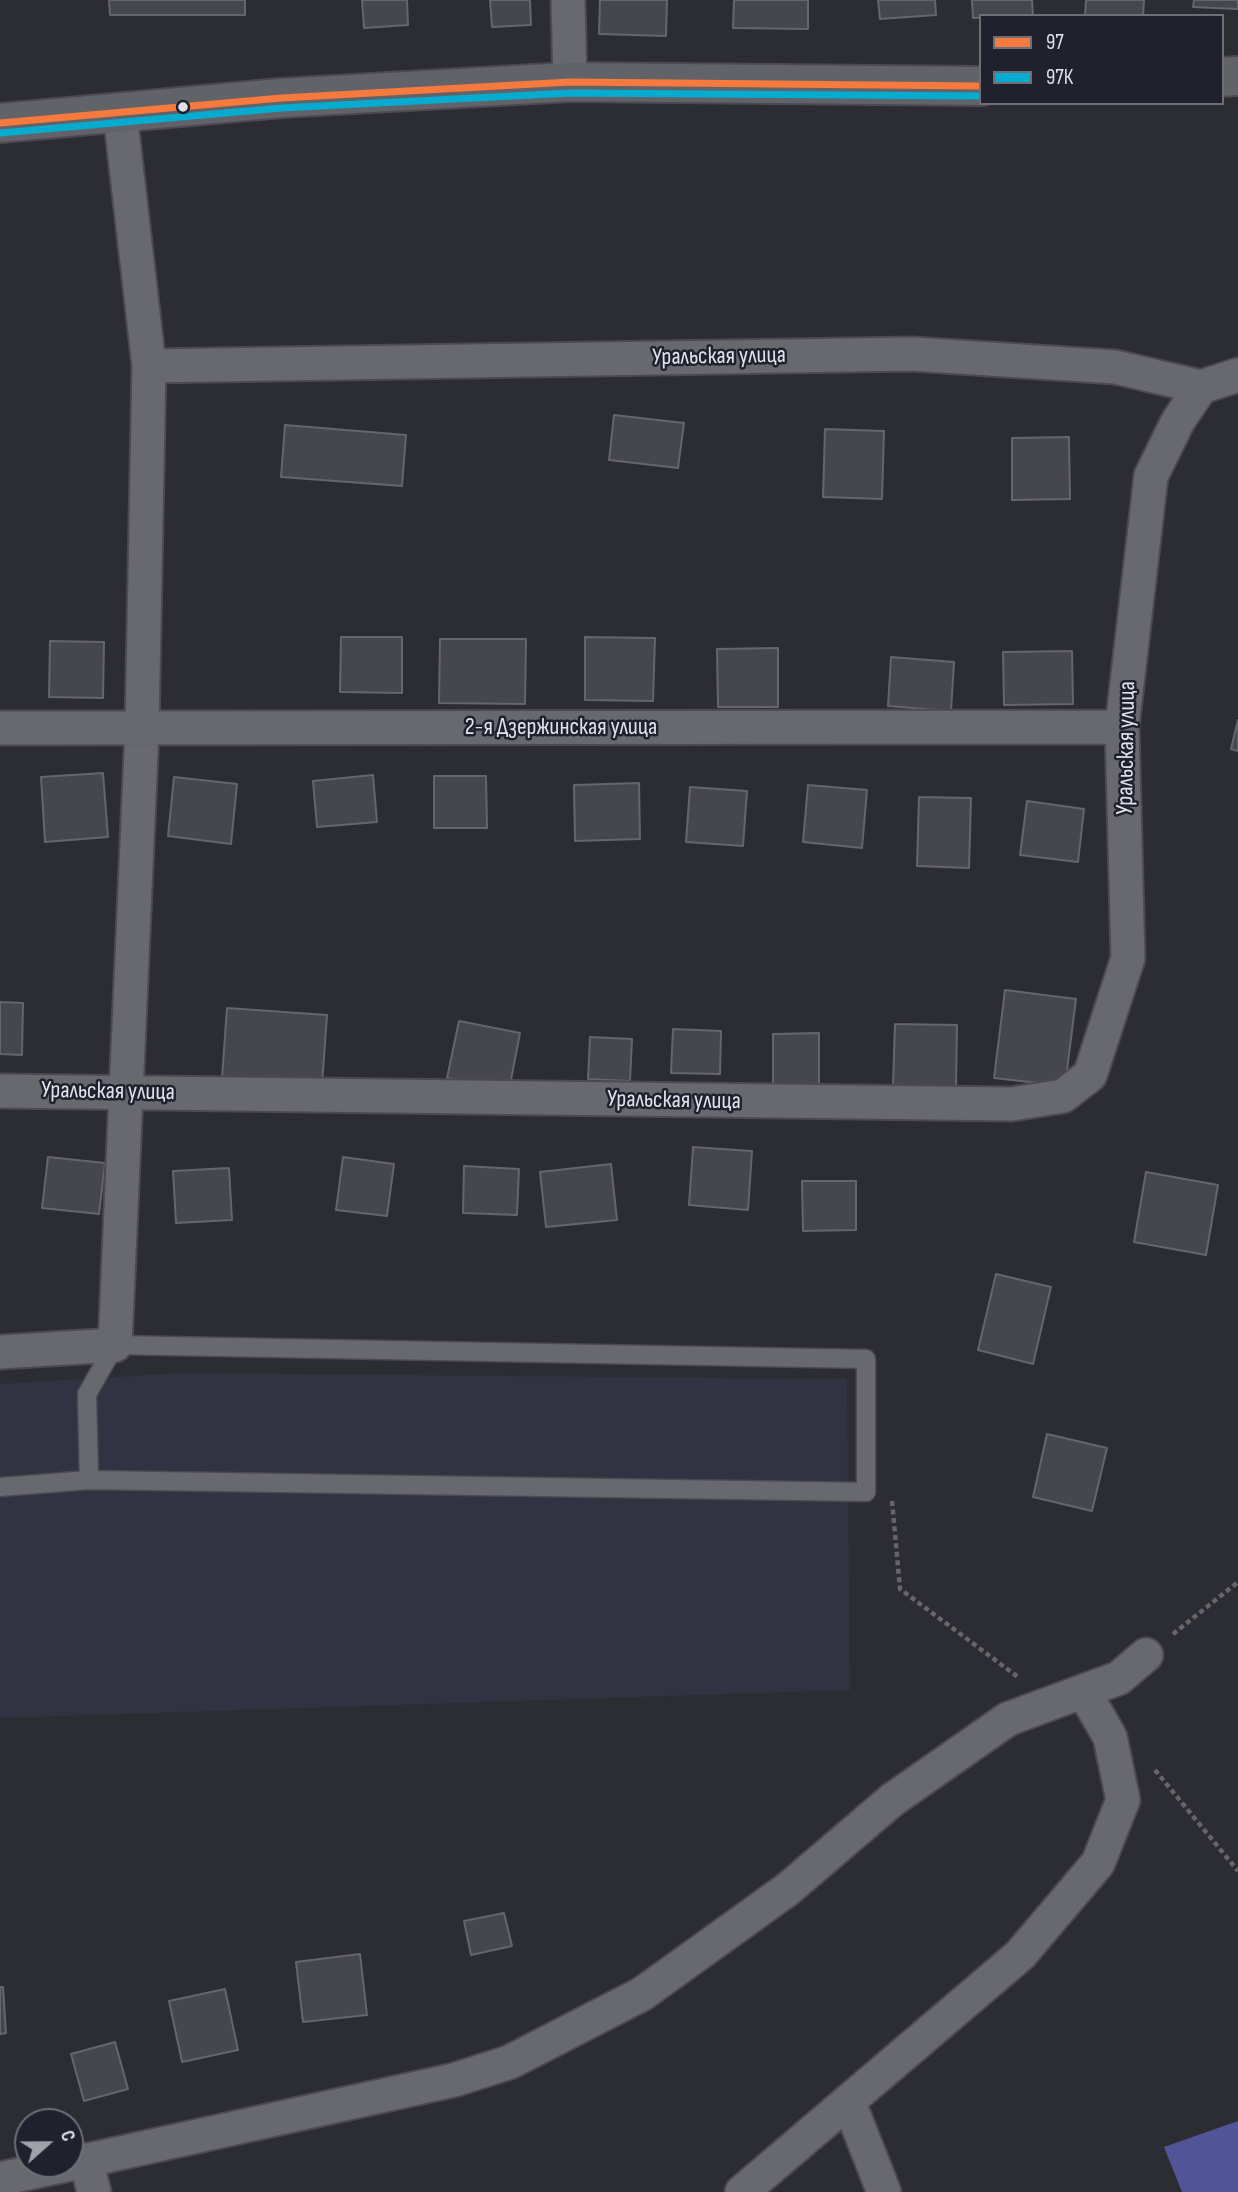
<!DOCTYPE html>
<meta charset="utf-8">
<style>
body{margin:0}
#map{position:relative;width:1238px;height:2192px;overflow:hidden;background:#2c2d33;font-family:"Sofia Sans Condensed",sans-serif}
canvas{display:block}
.legend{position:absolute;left:979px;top:14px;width:245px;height:91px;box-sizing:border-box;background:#20212c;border:2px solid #6d6e78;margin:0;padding:9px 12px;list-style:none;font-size:21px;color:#e0e1e9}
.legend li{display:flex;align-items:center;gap:14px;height:35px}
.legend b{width:35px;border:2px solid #6d6e78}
.north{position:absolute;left:14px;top:2108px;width:70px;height:70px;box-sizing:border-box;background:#20212c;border:2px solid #6d6e78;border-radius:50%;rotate:69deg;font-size:19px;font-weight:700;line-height:28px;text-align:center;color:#e0e1e9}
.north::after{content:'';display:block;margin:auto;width:24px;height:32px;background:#a1a2a9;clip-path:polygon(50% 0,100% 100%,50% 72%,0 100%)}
</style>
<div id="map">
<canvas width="1238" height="2192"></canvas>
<ul class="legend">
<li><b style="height:9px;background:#f6793e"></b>97</li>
<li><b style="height:9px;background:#06acd0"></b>97К</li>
</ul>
<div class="north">С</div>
</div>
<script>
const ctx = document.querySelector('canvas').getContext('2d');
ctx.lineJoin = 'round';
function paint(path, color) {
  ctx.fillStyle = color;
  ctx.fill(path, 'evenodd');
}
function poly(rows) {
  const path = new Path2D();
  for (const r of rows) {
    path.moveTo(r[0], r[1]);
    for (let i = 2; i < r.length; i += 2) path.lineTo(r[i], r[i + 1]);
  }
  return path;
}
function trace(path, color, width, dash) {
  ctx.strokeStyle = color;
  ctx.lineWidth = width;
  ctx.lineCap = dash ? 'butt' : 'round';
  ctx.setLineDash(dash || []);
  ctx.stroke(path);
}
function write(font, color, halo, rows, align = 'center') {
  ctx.font = font + ' "Sofia Sans Condensed",sans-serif';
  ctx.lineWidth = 5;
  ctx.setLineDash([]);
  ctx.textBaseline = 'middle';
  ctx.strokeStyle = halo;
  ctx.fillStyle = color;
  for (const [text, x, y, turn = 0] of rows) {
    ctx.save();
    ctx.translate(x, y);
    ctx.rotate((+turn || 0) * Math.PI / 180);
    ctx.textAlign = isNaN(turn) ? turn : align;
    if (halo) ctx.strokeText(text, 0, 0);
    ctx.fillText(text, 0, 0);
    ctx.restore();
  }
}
paint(poly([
 [182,1373,847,1379,850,1690,0,1718,0,1384]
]), '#313343');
paint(poly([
 [1238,2121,1238,2192,1182,2192,1164,2147]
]), '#515598');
const building = poly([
 [109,0,245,0,245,15,110,15,109,0],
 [362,0,407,0,408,25,364,28,362,0],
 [490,0,530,0,531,25,492,27,490,0],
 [600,0,667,0,666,36,599,34,600,0],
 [734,0,808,0,808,29,733,28,734,0],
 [878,0,935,0,936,15,880,19,878,0],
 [972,0,1032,0,1033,16,973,18,972,0],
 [1086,0,1144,0,1143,16,1085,16,1086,0],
 [1194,0,1238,0,1238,9,1193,7,1194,0],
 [614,415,684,423,678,468,609,460,614,415],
 [285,425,406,435,402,486,281,477,285,425],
 [825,429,884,431,882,499,823,497,825,429],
 [1069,437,1070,499,1012,500,1012,438,1069,437],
 [341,637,402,637,402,693,340,692,341,637],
 [585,637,655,638,653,701,585,700,585,637],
 [440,639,526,639,525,704,439,703,440,639],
 [50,641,104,642,103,698,49,697,50,641],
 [778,648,778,707,718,707,717,649,778,648],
 [1072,651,1073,704,1004,705,1003,652,1072,651],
 [891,657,954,662,951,711,888,706,891,657],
 [1238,720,1238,751,1231,749,1238,720],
 [103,773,108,837,45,842,41,777,103,773],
 [373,775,377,822,317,827,313,781,373,775],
 [434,776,486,776,487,828,434,828,434,776],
 [174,777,237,784,231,844,168,836,174,777],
 [639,783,640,839,575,841,574,785,639,783],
 [808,785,867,790,862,848,803,842,808,785],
 [690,787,747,791,743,846,686,842,690,787],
 [919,797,971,798,969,868,917,866,919,797],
 [1027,801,1084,809,1078,862,1020,855,1027,801],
 [1005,990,1076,999,1065,1086,994,1078,1005,990],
 [0,1002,23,1003,22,1055,0,1054,0,1002],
 [227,1008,327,1015,322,1085,222,1078,227,1008],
 [459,1021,520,1033,509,1090,447,1078,459,1021],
 [895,1024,957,1025,956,1087,893,1086,895,1024],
 [673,1029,721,1031,720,1074,671,1073,673,1029],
 [819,1033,819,1089,773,1090,773,1034,819,1033],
 [590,1037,632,1039,630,1081,588,1079,590,1037],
 [693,1147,752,1151,748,1210,689,1205,693,1147],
 [48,1157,105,1163,99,1214,42,1208,48,1157],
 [343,1157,394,1164,387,1216,336,1210,343,1157],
 [611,1164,617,1220,546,1227,540,1172,611,1164],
 [464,1166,519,1169,517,1215,463,1213,464,1166],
 [229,1168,232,1220,176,1223,173,1171,229,1168],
 [1146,1172,1218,1185,1206,1255,1134,1242,1146,1172],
 [802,1181,856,1181,856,1230,803,1231,802,1181],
 [996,1274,1051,1287,1033,1364,978,1350,996,1274],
 [1047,1434,1107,1448,1092,1511,1033,1497,1047,1434],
 [504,1913,512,1946,471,1955,464,1921,504,1913],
 [360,1954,367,2015,303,2022,296,1962,360,1954],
 [0,1987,3,1987,6,2033,0,2034,0,1987],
 [225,1989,238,2050,182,2062,169,2001,225,1989],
 [115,2042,128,2089,84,2101,71,2054,115,2042]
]);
paint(building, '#46474c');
trace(building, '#65666c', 2);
const lane = poly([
 [0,1487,89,1480,866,1492,866,1359,115,1345,87,1394,89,1480]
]);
const street = poly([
 [568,0,570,82],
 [1201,387,1238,375],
 [0,728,1122,727],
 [0,1091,1012,1104,1063,1096,1090,1075,1128,958,1122,727,1151,476,1178,421,1201,387,1115,367,912,354,149,366],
 [0,1352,115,1345,142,729,149,366,120,113],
 [849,2103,884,2192],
 [86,2160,94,2192],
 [70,2164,454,2080,510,2062,642,1994,788,1889,892,1800,1008,1719,1119,1678,1146,1655],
 [0,2179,70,2164],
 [742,2192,1020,1955,1098,1863,1123,1800,1110,1737,1084,1692]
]);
const secondary = poly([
 [1222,77,1238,76],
 [0,123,281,98,570,82,981,86]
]);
trace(lane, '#4a4a50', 21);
trace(street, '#4a4a50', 37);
trace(secondary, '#4a4a50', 42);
trace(poly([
 [892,1501,900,1589,1018,1677],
 [1173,1634,1238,1582],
 [1155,1770,1238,1871]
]), '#65656a', 4.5, [5, 3.5]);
trace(lane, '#68696e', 18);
trace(street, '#68696e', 33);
trace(secondary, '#626369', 38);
trace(poly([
 [0,123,281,98,570,82,981,86]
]), '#f6793e', 7);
trace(poly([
 [1,133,282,108,570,93,981,96]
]), '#06acd0', 7);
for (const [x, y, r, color] of [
 [183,107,6,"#e0e1e9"]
]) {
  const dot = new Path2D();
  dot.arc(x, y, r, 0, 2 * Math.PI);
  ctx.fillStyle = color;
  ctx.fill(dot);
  trace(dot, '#20212c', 2.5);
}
write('24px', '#e0e1e9', '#20212c', [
 ["Уральская улица",719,357,-1],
 ["2-я Дзержинская улица",561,728],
 ["Уральская улица",1127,748,-89],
 ["Уральская улица",108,1092,1],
 ["Уральская улица",674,1101,1]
]);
</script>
